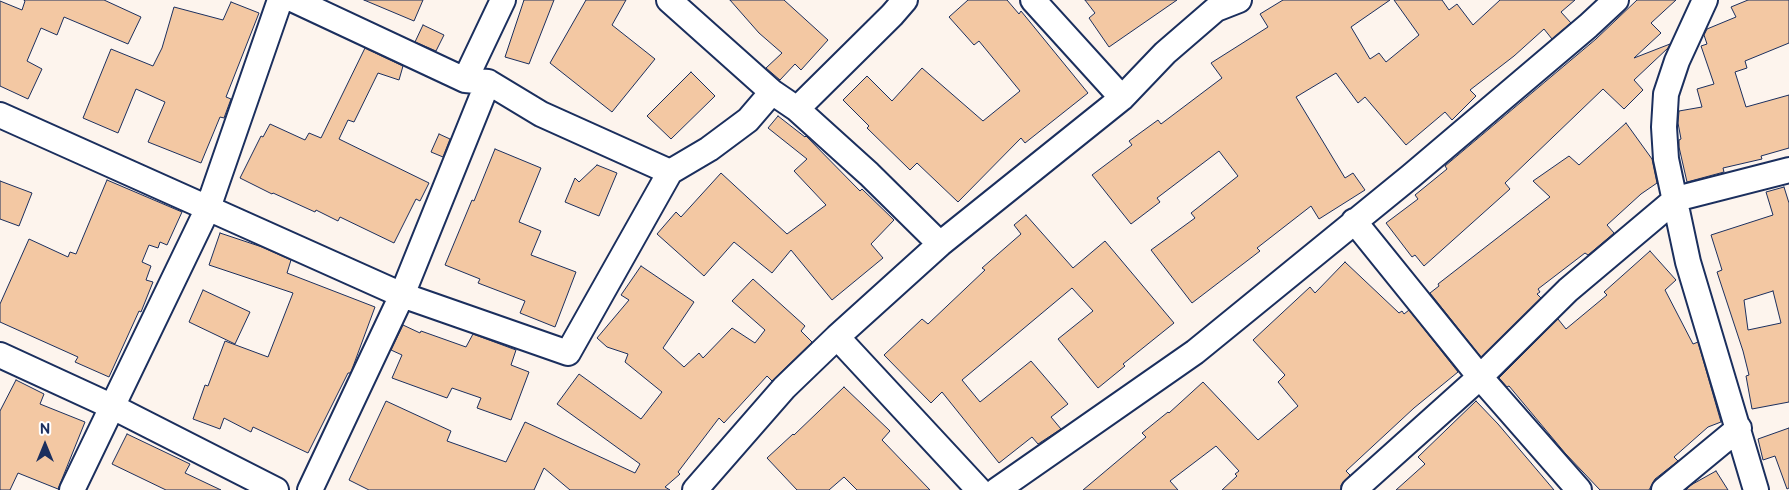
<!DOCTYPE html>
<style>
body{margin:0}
#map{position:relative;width:1789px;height:490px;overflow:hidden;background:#fdf4ed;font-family:"Balsamiq Sans",sans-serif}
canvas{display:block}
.north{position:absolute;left:20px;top:420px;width:50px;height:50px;-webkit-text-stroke:4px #fff;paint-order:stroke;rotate:0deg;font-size:14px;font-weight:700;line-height:20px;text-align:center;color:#1b2f5e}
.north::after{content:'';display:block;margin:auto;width:18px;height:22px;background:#1b2f5e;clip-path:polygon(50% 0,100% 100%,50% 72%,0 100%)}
</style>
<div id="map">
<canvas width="1789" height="490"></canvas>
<div class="north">N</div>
</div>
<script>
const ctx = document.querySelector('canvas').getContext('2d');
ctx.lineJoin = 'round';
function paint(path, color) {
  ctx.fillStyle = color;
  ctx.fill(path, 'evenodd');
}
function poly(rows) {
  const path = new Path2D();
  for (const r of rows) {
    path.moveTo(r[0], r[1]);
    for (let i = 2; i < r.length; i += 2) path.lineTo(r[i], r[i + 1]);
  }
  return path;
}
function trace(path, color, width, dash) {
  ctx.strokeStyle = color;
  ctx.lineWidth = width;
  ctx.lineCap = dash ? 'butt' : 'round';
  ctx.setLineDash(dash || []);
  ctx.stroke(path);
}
const building = poly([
 [24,0,104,0,141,17,128,44,64,17,57,35,41,28,27,61,42,69,28,99,0,86,0,1,22,10,25,1,24,0],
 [364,0,423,0,414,21,364,0],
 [524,0,554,0,529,64,505,57,524,0],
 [586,0,626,0,612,25,655,59,612,112,550,63,586,0],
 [730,0,784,0,828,40,801,70,795,64,780,80,766,68,782,53,759,33,730,0],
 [968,0,1007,0,1019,14,1021,11,1088,93,1025,143,1021,138,958,202,917,163,910,170,867,128,869,126,843,100,867,76,892,101,922,68,983,121,1020,91,979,41,974,45,949,17,968,0],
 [1085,0,1177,0,1109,47,1089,18,1095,13,1085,0],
 [1283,0,1390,0,1351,27,1370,59,1379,53,1386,62,1419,35,1394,0,1442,0,1449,10,1457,4,1473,25,1500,0,1575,0,1561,12,1571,23,1552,39,1544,29,1514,56,1470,90,1476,96,1452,120,1445,112,1406,145,1365,97,1358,103,1336,73,1296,97,1345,178,1353,173,1365,190,1319,219,1311,206,1257,248,1260,251,1192,303,1151,250,1195,218,1191,213,1238,176,1219,151,1157,198,1160,202,1131,224,1092,175,1132,145,1129,141,1158,120,1161,124,1222,78,1211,63,1268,27,1260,14,1283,0],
 [1637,0,1676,0,1651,23,1661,33,1634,58,1670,44,1668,48,1634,80,1643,90,1624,109,1603,89,1505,183,1510,189,1424,266,1415,255,1412,257,1386,223,1418,199,1415,195,1447,169,1445,166,1596,39,1637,0],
 [1748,0,1789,0,1789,43,1745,61,1747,68,1735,72,1746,107,1789,95,1789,148,1761,156,1762,159,1723,168,1724,172,1687,182,1679,147,1679,140,1681,139,1678,123,1679,111,1702,107,1697,89,1714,84,1701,46,1707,44,1704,35,1707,29,1736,17,1731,7,1748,0],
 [231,2,259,13,226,97,231,99,224,118,220,117,201,163,148,142,165,102,136,89,118,133,83,118,111,49,153,66,162,48,174,7,223,20,231,2],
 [423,25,444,35,436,51,415,42,423,25],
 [365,48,403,66,399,80,378,73,354,122,348,120,339,139,429,183,420,201,416,199,394,243,340,217,338,221,316,210,315,212,273,193,272,194,240,178,261,136,263,137,270,124,305,140,309,133,321,138,365,48],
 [691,72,715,96,671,139,647,116,691,72],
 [778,116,805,137,806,136,860,191,862,189,894,220,871,244,883,258,832,300,791,250,772,273,734,242,704,276,657,234,676,212,681,217,721,173,787,234,826,205,794,171,807,159,768,128,778,116],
 [1626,123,1652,159,1657,183,1641,194,1607,225,1614,233,1607,239,1588,255,1585,253,1538,289,1540,292,1537,294,1541,298,1481,357,1430,293,1439,286,1438,284,1550,197,1533,181,1569,156,1579,165,1626,123],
 [439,134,450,139,443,157,431,152,439,134],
 [495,149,541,168,519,222,541,231,531,255,576,272,555,327,520,313,525,301,478,283,480,279,445,265,472,200,474,201,495,149],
 [597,165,617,173,599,216,565,202,575,178,579,182,597,165],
 [107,180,182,212,167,245,160,242,158,248,149,245,142,262,151,266,146,280,153,282,141,312,139,311,109,377,75,362,78,357,0,322,0,304,29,239,68,257,70,252,76,254,107,180],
 [0,181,32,193,19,226,0,219,0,181],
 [1784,187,1789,203,1789,402,1752,409,1746,376,1749,375,1743,351,1717,272,1722,270,1711,235,1773,215,1766,192,1784,187],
 [1773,291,1781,323,1748,330,1744,300,1773,291],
 [1026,215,1073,268,1105,241,1174,323,1123,364,1125,366,1098,388,1058,339,1093,311,1072,288,962,380,980,402,1031,361,1068,404,1051,417,1061,429,1038,444,1032,437,999,463,942,392,931,403,884,355,922,319,928,324,985,270,982,268,1021,234,1014,225,1026,215],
 [220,233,262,247,291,260,287,273,375,307,351,372,350,373,348,373,308,453,253,427,251,432,224,418,220,429,193,419,205,385,208,386,225,341,268,357,293,293,209,265,220,233],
 [1650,251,1676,280,1665,290,1693,344,1698,342,1721,422,1708,427,1674,457,1678,461,1655,479,1649,490,1600,490,1565,453,1509,386,1507,387,1499,378,1558,319,1566,329,1607,295,1604,292,1650,251],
 [1345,262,1399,313,1402,311,1404,314,1409,310,1458,372,1414,408,1346,471,1350,475,1341,485,1341,490,1222,490,1237,476,1235,474,1239,471,1216,446,1170,481,1178,490,1083,490,1146,437,1142,433,1168,412,1169,413,1203,382,1258,440,1298,406,1278,382,1285,375,1253,340,1310,287,1315,293,1345,262],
 [641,266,694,302,663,348,684,367,699,353,703,358,732,328,755,343,765,330,732,301,753,279,805,326,801,331,812,342,772,381,767,376,724,423,719,418,678,472,680,474,665,487,670,490,570,490,544,468,534,490,369,490,349,480,386,401,451,431,447,441,506,462,525,422,635,473,640,464,557,404,579,374,641,419,662,392,625,362,628,354,607,347,597,338,629,300,621,295,641,266],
 [203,290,250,312,235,344,189,322,203,290],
 [403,325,420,333,421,331,466,347,473,334,516,350,511,365,529,372,511,420,477,408,481,398,452,388,447,398,392,378,402,355,391,350,403,325],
 [16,380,44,394,40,404,85,422,58,489,18,473,10,490,0,490,0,411,16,380],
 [844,387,890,431,882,440,930,490,857,490,844,477,829,490,797,490,767,458,793,434,794,435,844,387],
 [1476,401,1498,424,1554,490,1396,490,1425,464,1418,457,1476,401],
 [1789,428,1789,488,1787,489,1775,456,1763,460,1758,439,1789,428],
 [127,434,190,464,185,473,221,490,166,490,112,464,127,434],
 [1716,471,1728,490,1686,490,1691,485,1716,471]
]);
paint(building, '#f3c8a3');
trace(building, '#1b2f5e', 1);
const minor = poly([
 [294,0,465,80,488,82,541,114,670,172],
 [669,0,772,92,797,109,869,174,940,244],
 [1033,0,1122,98],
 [1705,0,1677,61,1666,94,1664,127,1666,159,1688,262,1756,490],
 [465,80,503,0],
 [797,109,892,15,905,0],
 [0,115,402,295,568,353,670,172,709,149,748,120,772,92],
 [1354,221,1480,377,1579,490],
 [837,337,979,490],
 [0,355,113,407,276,490],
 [72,490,208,208,280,0],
 [310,490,402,295,488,82],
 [695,490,784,388,837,337,940,244,1122,98,1165,53,1216,9,1239,0],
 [997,490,1195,352,1411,176,1588,26,1616,0],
 [1354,490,1480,377,1568,290,1676,199,1789,170],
 [1664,490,1739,428]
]);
trace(minor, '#1b2f5e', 28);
trace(minor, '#fff', 24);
</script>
